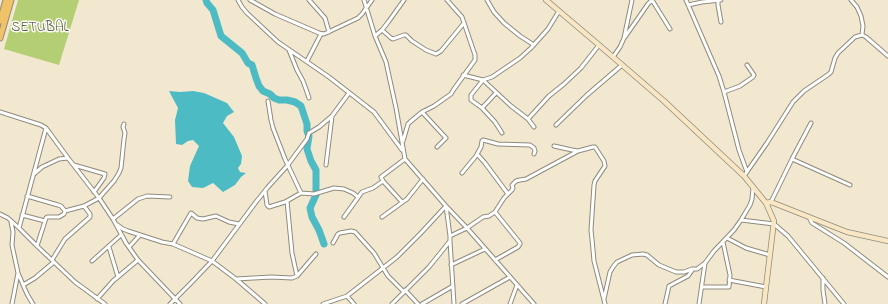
<!DOCTYPE html>
<style>
body{margin:0}
canvas{display:block;background:#f2e8cf}
</style>
<canvas width="888" height="304"></canvas>
<script>
const ctx = document.querySelector('canvas').getContext('2d');
ctx.lineJoin = 'round';
function paint(path, color) {
  ctx.fillStyle = color;
  ctx.fill(path, 'evenodd');
}
function poly(rows) {
  const path = new Path2D();
  for (const r of rows) {
    path.moveTo(r[0], r[1]);
    for (let i = 2; i < r.length; i += 2) path.lineTo(r[i], r[i + 1]);
  }
  return path;
}
function trace(path, color, width, dash) {
  ctx.strokeStyle = color;
  ctx.lineWidth = width;
  ctx.lineCap = dash ? 'butt' : 'round';
  ctx.setLineDash(dash || []);
  ctx.stroke(path);
}
function write(font, color, halo, rows, align = 'center') {
  ctx.font = font + ' "Indie Flower",sans-serif';
  ctx.lineWidth = 3;
  ctx.setLineDash([]);
  ctx.textBaseline = 'middle';
  ctx.strokeStyle = halo;
  ctx.fillStyle = color;
  for (const [text, x, y, turn = 0] of rows) {
    ctx.save();
    ctx.translate(x, y);
    ctx.rotate((+turn || 0) * Math.PI / 180);
    ctx.textAlign = isNaN(turn) ? turn : align;
    if (halo) ctx.strokeText(text, 0, 0);
    ctx.fillText(text, 0, 0);
    ctx.restore();
  }
}
paint(poly([
 [18,0,79,0,59,65,4,49]
]), '#b3ce73');
paint(poly([
 [169,91,180,92,193,91,204,93,227,103,234,112,227,116,223,123,234,137,242,156,241,164,238,168,240,172,246,173,241,177,235,185,223,192,213,183,203,188,192,187,188,181,190,166,199,146,193,140,188,141,182,145,176,144,175,120,178,108]
]), '#4dbbc4');
trace(poly([
 [206,0,207,3,213,10,221,36,242,53,248,63,252,65,256,78,259,86,263,91,270,94,274,98,279,100,287,100,295,102,301,106,307,124,307,131,309,136,307,149,311,161,316,170,316,195,310,208,312,217,319,230,324,244]
]), '#4dbbc4', 7);
const street = poly([
 [238,0,242,7,247,13,278,42,329,77,374,112,402,150],
 [250,0,275,14,319,33,324,34,358,18,362,14,372,0],
 [309,0,325,18,329,32],
 [364,0,375,36,386,62,396,108,405,159,446,206,467,228,534,304],
 [487,0,494,12,504,23,520,36,534,45],
 [652,0,670,29],
 [686,0,719,76,724,92,739,150,747,172],
 [718,0,718,5,721,22],
 [851,0,857,7,861,16,863,26,862,35],
 [688,5,702,2,721,0],
 [382,30,391,38,393,39,404,35,406,35,412,41,426,50,436,54,441,51,464,23],
 [375,36,382,30,389,21,404,0],
 [625,37,648,4,652,0],
 [289,50,297,70,303,81,307,92,309,98],
 [613,57,620,47,624,38,632,0],
 [307,61,321,34],
 [463,75,483,80,511,106,528,119,534,127],
 [724,92,740,86,753,77,754,75,747,65],
 [268,101,271,120,273,128,285,159,301,193],
 [482,108,496,93],
 [0,112,41,125,46,128,68,158,99,198,113,219,126,243,138,260,180,304],
 [422,112,446,138,437,147],
 [528,119,549,96,564,84,581,68,599,45],
 [556,125,587,95,622,65],
 [502,133,495,122,482,108,471,100,471,95,483,80,492,77,520,58,531,48,548,29,559,11],
 [403,141,408,124,410,122,422,112,434,106,451,94,454,89,475,60,475,55,462,17,447,0],
 [554,146,572,150,578,151],
 [477,154,485,163,508,194],
 [792,159,850,185],
 [74,165,105,174,104,178,94,192],
 [326,165,332,116],
 [462,173,476,156,481,147,482,141,483,140,498,144,530,145,534,148,535,151,534,154],
 [34,174,42,167,59,159,68,158],
 [744,176,767,143,793,102,804,91,829,74,831,72,835,58,838,53,855,37,862,35,866,37,888,56],
 [265,191,267,205,269,207,285,202,301,193,314,194,334,188,344,189,353,193,358,197],
 [27,196,58,205,61,206,65,211],
 [287,201,292,253,297,276],
 [402,202,383,181,381,177,405,159],
 [771,202,792,159,811,123],
 [446,206,450,236,450,241,454,304],
 [495,212,520,243,520,244,518,247,495,260],
 [0,214,8,218,19,228,37,246,75,282,105,304],
 [22,215,45,221],
 [344,217,362,192,373,188,383,181],
 [382,217,407,199,423,179],
 [809,217,812,223,844,243,888,277],
 [113,219,138,199,147,196,170,197],
 [741,220,774,224,788,236,844,304],
 [11,222,13,232,12,245,18,273,27,294,33,304],
 [116,224,123,229,128,231,162,242,173,244,212,261,236,279,265,304],
 [19,228,46,128],
 [450,236,467,228,483,217,489,216,495,212,504,198,512,190,513,188,512,185,516,181,520,180,526,179,578,151,593,147,595,147,604,161,605,166,595,181,594,185,591,230,592,239,594,261,605,304],
 [727,238,746,248,770,255],
 [333,243,338,234,340,233,351,231,355,232,374,253,388,276,404,292],
 [173,244,191,213,197,218,203,219,216,216,229,222,239,224],
 [37,246,46,218,47,217,59,217,64,214,65,211,84,206,99,198,114,181,119,173,121,168,124,139,125,133,123,127,124,124],
 [109,247,118,277],
 [129,247,140,235],
 [52,260,65,239,90,217,90,214,84,206],
 [92,261,121,235],
 [451,265,485,249],
 [823,278,823,290,825,304],
 [236,279,271,277,292,278,297,276,316,254],
 [729,280,766,287],
 [23,285,35,278,54,262],
 [702,287,729,287,730,275,723,242],
 [405,290,418,304],
 [347,296,354,304],
 [97,299,113,281,138,260],
 [604,299,610,272,613,267,617,262,632,255,643,254,647,255,659,265,676,272,684,272,692,269],
 [12,304,18,273],
 [170,304,191,283,212,261,256,202,268,187,287,166,307,139,309,133,319,127,332,116,349,93],
 [323,304,347,296,397,257,420,234,446,206],
 [392,304,429,267,450,241],
 [422,304,453,286],
 [462,304,510,277],
 [510,304,517,285],
 [665,304,669,286,688,276,693,269,697,269,705,263,714,251,734,230,741,220,750,205,752,199,753,188],
 [699,304,705,263]
]);
const secondary = poly([
 [546,0,599,45,664,101,744,176,766,203,774,221,766,287,764,304],
 [766,203,771,202,847,232,888,241]
]);
const primary = poly([
 [0,21,6,0],
 [0,38,11,0]
]);
trace(street, '#8e8a7d', 5);
trace(secondary, '#8e8a7d', 6);
trace(primary, '#8e8a7d', 7);
trace(street, '#fff', 3);
trace(secondary, '#f9e7c3', 4.5);
trace(primary, '#f1c369', 5);
write('14px', '#545c41', '#fdfcf7', [
 ["SETUBAL",40,29]
]);
</script>
